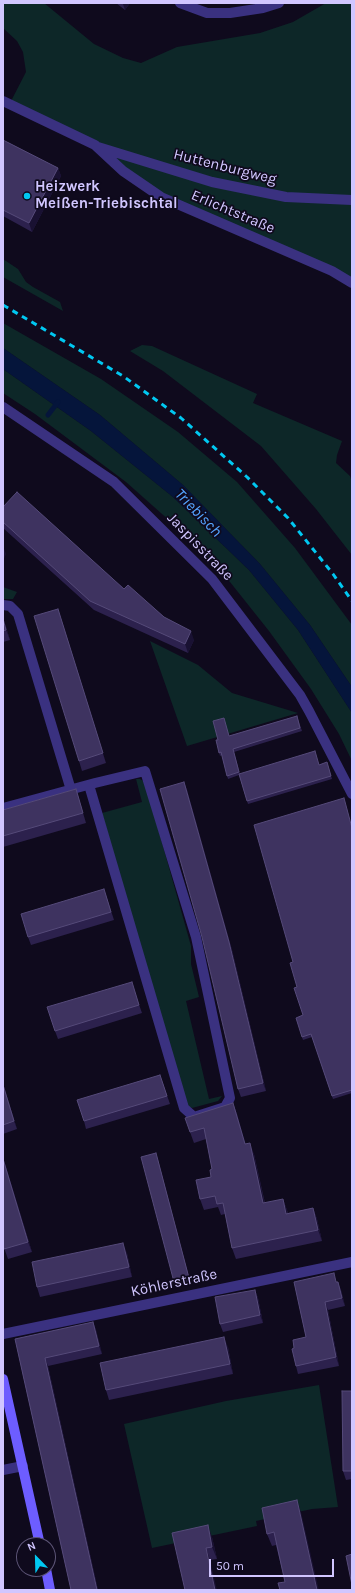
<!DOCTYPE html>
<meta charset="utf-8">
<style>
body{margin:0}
#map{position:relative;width:355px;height:1593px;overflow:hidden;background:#0f0a1d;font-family:Karla,sans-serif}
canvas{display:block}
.frame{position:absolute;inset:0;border:4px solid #d1c6ff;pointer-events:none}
.north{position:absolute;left:16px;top:1537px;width:40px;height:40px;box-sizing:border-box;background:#0f0a1d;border:1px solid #5d5577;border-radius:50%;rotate:337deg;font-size:11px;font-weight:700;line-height:16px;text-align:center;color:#d1c6ff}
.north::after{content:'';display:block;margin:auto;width:14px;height:18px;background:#00c8f1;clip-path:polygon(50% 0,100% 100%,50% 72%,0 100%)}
.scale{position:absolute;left:209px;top:1559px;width:125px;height:18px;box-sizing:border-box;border:2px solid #d1c6ff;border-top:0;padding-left:5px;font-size:12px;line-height:14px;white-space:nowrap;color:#d1c6ff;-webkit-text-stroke:3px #0f0a1d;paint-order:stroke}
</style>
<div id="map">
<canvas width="355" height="1593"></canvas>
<div class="frame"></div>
<div class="north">N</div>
<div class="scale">50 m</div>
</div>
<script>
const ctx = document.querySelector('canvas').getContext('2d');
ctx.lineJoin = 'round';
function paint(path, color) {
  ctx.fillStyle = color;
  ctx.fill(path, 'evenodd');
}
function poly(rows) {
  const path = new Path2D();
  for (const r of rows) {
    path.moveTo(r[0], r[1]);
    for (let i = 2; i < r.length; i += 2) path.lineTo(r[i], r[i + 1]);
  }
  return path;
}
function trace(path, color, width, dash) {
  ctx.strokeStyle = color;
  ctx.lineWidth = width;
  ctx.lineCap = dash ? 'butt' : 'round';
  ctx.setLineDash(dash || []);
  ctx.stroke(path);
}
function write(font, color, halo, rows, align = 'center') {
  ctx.font = font + ' Karla,sans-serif';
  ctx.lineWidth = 3.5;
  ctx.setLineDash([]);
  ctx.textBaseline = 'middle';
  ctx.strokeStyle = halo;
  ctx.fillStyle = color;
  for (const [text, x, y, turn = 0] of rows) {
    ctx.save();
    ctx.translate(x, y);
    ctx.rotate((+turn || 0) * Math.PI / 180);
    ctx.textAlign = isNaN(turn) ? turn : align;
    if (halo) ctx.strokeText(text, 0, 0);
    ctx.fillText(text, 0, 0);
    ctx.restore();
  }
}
paint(poly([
 [3,3,44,3,94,44,123,58,141,63,177,47,260,33,293,22,326,3,352,3,352,283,161,197,95,145,9,105,26,72,23,52,17,41,3,28],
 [3,259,18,269,26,282,33,287,60,302,63,311,3,277],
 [3,323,101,379,178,432,237,482,295,548,352,625,352,687,310,625,260,564,183,485,100,415,3,348],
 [142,345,152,346,257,394,253,403,342,441,337,455,336,463,350,476,352,482,352,555,316,509,261,446,163,371,130,351],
 [3,369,91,431,173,497,249,570,298,630,352,713,352,761,339,734,311,689,269,631,230,582,180,530,126,482,35,414,3,393],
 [3,587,17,592,13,599,3,599],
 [150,641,198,665,232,693,298,713,187,746],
 [136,779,140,779,145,782,191,946,191,964,199,997,186,1001,209,1099,222,1096,218,1101,192,1108,185,1105,102,813,142,802],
 [319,1385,338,1507,312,1509,256,1521,257,1526,152,1548,124,1424,226,1401]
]), '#0d2728');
paint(poly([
 [3,348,100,415,183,485,260,564,310,625,352,687,352,713,298,630,249,570,173,497,91,431,3,369]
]), '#05153b');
trace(poly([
 [48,415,58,402]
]), '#05153b', 5);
trace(poly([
 [180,3,207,13,230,13,263,8,279,3],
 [3,101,95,145,123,171,161,197,332,271,352,283],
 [98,147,212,182,286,197,352,200],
 [3,407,114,482,212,579,300,695,309,711,352,794],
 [3,605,10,606,18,614,71,790],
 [3,808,95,783,145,771,196,937,230,1098,225,1107,194,1117,184,1108,89,785],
 [3,1334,352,1262],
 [3,1470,23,1466]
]), '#3a3180', 10);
trace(poly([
 [3,1379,40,1545],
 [46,1569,50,1590]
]), '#6d5dff', 10);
trace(poly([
 [3,305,123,376,181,418,247,477,288,518,333,574,352,601]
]), '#00c8f1', 3, [6, 5]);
paint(poly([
 [116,3,130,3,125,10],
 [3,140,58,168,61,176,32,232,3,216],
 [3,507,164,617,194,640,188,653,94,610,3,528],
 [58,609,106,763,82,771,79,761],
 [3,617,10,640,3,642],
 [297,716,302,731,234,752,240,774,319,765,327,762,332,779,248,804,239,775,228,779,222,755,220,756,216,740],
 [184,782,187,790,232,950,266,1091,241,1097,238,1089],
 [76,789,79,799,86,823,3,847,3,810],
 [352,827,352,1093,333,1099,312,1037,303,1040,302,1037,303,1015,293,962],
 [104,889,114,920,31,945,28,937],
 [134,990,142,1013,58,1039,55,1031],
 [160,1075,170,1104,86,1129,84,1121],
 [3,1083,17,1129,3,1134],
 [233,1103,237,1114,245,1144,254,1154,265,1203,283,1199,288,1213,313,1208,317,1219,322,1241,236,1259,232,1248,225,1214,221,1215,218,1207,204,1210,200,1199,211,1177,212,1169,206,1139,194,1143,190,1132],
 [157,1156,190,1281,175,1285,174,1282],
 [3,1157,32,1252,8,1259,3,1245],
 [127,1253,132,1277,40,1297,37,1287],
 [294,1282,337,1282,341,1290,345,1306,328,1310,339,1366,298,1374,296,1366,306,1337],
 [255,1290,258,1298,263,1323,223,1332,220,1324],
 [93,1322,96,1330,102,1354,48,1366,98,1590,71,1590,15,1339],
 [228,1347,233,1374,109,1400,106,1390],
 [352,1391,352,1479,346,1480,343,1471],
 [301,1512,285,1582,276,1545,272,1546,267,1534],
 [172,1533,212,1537,217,1559,210,1560]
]), '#2c214d');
paint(poly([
 [124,3,130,3,125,10,123,4],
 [58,168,61,176,32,232,29,223],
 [3,546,6,554,3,561],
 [58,609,61,619,106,763,103,753],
 [3,617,10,640,6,630,3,619],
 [191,631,194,640,188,653,185,644],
 [184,782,187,790,232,950,266,1091,263,1083],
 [3,1083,17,1129,14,1121],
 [233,1103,237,1114,249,1155,245,1144],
 [250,1143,254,1154,267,1214,263,1203],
 [3,1157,32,1252,28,1242],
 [283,1199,287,1210,290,1225,286,1214],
 [313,1208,317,1219,322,1241,318,1230],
 [123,1243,127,1253,132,1277,129,1267],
 [338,1282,341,1290,345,1306,342,1298],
 [255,1290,258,1298,263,1323,260,1315],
 [325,1302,328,1310,339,1366,336,1357],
 [93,1322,96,1330,102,1354,99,1346],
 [224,1337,228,1347,233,1374,230,1364],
 [45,1358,48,1366,98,1590,97,1590],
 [297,1500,301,1512,319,1590,317,1590],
 [208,1525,212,1537,217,1559,212,1547],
 [206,1548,210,1560,217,1590,215,1590]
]), '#191132');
const building = poly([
 [3,140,58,168,29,223,3,210,3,140],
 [17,492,124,589,128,585,164,617,191,631,185,644,90,601,3,522,3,507,17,492],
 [58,609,103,753,79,761,34,616,58,609],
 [3,619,6,630,3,631,3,619],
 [297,716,300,728,233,749,239,772,227,776,221,752,219,753,216,740,218,740,213,721,224,718,229,736,297,716],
 [315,751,319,765,327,762,331,776,247,801,239,774,315,751],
 [184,782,229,942,263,1083,238,1089,202,937,160,789,184,782],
 [76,789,83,813,3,836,3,810,76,789],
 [344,798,352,828,352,1090,332,1096,311,1034,302,1037,296,1018,303,1015,294,988,297,987,290,963,293,962,254,825,344,798],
 [104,889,111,912,28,937,21,914,104,889],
 [132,982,139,1005,55,1031,47,1007,132,982],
 [160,1075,167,1096,84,1121,77,1100,160,1075],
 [3,1085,14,1121,3,1125,3,1085],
 [233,1103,245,1144,250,1143,263,1203,283,1199,286,1214,313,1208,318,1230,232,1248,223,1203,217,1204,215,1196,200,1199,196,1180,211,1177,210,1170,212,1169,204,1128,190,1132,185,1118,233,1103],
 [156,1153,189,1278,174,1282,141,1157,156,1153],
 [3,1159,28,1242,4,1249,3,1245,3,1159],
 [123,1243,129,1267,37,1287,32,1262,123,1243],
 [334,1273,336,1282,338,1282,342,1298,325,1302,336,1357,296,1366,292,1349,294,1348,293,1340,306,1337,294,1282,334,1273],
 [255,1290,260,1315,220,1324,215,1297,255,1290],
 [93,1322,99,1346,45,1358,97,1590,71,1590,15,1339,93,1322],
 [224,1337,230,1364,106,1390,100,1363,224,1337],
 [342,1391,352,1391,352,1471,343,1471,342,1391],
 [297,1500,317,1590,280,1590,278,1583,285,1582,274,1532,267,1534,262,1508,297,1500],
 [208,1525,212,1547,206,1548,215,1590,185,1590,172,1533,208,1525],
 [352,1554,352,1585,346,1556,352,1554]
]);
paint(building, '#3e3360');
trace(building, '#554a79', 1);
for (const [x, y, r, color] of [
 [27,196,4,"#00c8f1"]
]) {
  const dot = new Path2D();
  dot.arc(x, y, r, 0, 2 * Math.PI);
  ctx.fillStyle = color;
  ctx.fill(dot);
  trace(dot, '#0f0a1d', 1.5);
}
write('15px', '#d1c6ff', '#0f0a1d', [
 ["Huttenburgweg",225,167,14],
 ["Erlichtstraße",233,212,23],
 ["Jaspisstraße",200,547,46],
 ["Köhlerstraße",174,1283,-12]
]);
write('bold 15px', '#d1c6ff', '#0f0a1d', [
 ["Heizwerk",35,187],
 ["Meißen-Triebischtal",35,204]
], 'left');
write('italic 16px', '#54a4ff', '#0f0a1d', [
 ["Triebisch",198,513,46]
]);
</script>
